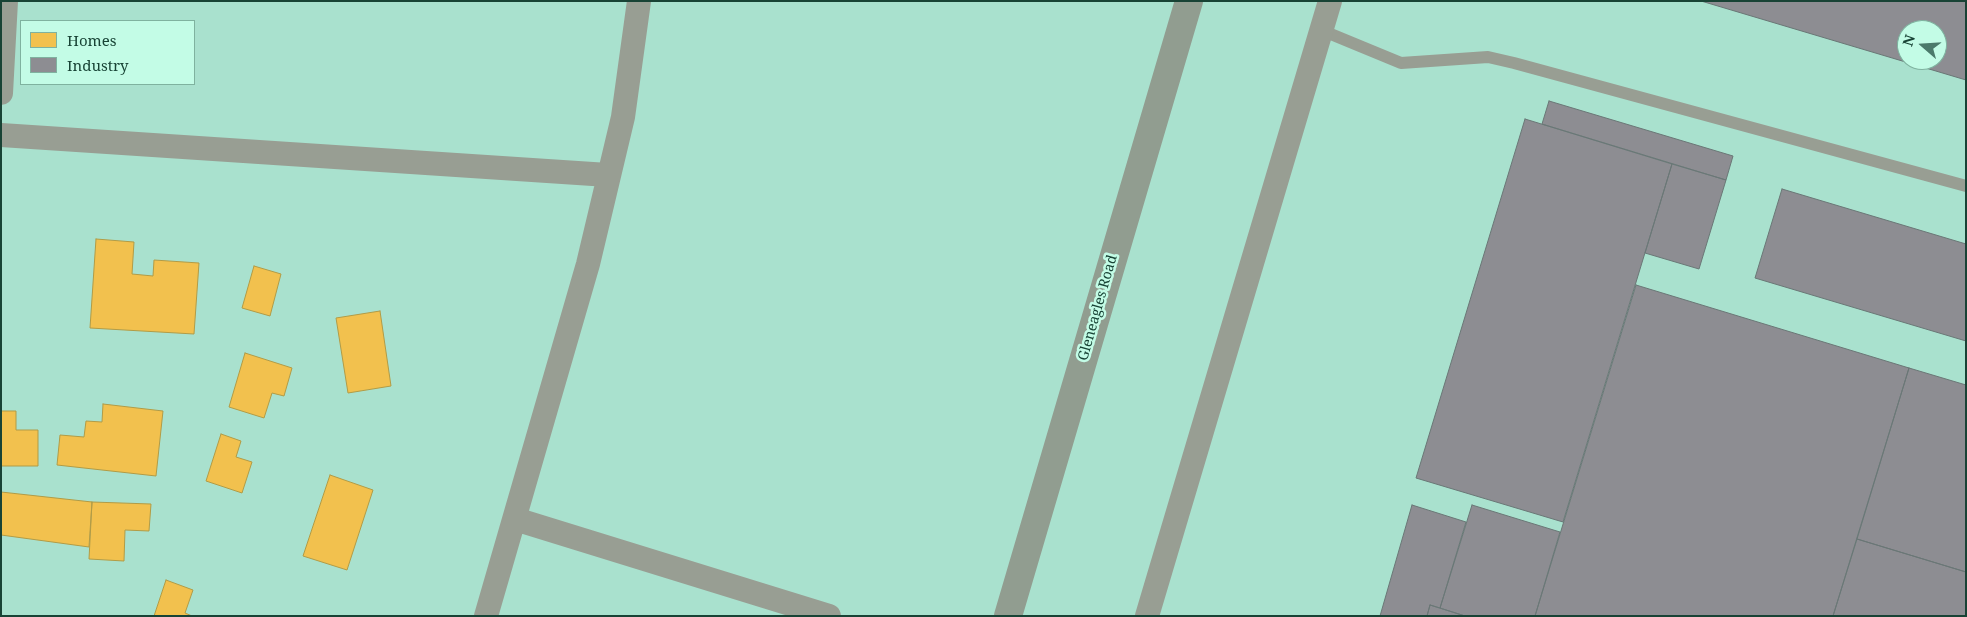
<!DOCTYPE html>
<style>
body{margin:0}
#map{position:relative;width:1967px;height:617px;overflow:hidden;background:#a9e1ce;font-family:"Noto Serif",serif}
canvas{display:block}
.frame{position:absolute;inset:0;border:2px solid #184335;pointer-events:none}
.legend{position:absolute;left:20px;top:20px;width:175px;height:65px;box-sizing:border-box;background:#c3fce6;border:1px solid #7fb29f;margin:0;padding:6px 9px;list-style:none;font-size:15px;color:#184335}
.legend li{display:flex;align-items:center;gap:10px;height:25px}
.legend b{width:25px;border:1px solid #7fb29f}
.north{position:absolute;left:1897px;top:20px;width:50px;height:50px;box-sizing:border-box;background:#c3fce6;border:1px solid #7fb29f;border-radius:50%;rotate:289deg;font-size:14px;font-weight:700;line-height:20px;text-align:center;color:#184335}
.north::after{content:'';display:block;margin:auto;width:18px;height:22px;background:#4b7a6b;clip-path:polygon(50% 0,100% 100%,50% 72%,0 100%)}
</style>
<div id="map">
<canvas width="1967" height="617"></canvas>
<div class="frame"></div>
<ul class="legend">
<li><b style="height:14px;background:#f2c14e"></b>Homes</li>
<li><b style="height:14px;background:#8d8d92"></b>Industry</li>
</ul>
<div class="north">N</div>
</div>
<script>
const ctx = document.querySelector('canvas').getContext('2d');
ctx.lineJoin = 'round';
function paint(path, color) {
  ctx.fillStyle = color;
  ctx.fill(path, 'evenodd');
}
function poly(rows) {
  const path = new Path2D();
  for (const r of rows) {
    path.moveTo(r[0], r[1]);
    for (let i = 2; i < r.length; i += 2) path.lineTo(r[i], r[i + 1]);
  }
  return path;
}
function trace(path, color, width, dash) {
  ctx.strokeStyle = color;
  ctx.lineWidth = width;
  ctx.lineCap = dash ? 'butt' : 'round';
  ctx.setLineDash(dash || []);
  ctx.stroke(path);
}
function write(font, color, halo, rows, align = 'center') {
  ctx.font = font + ' "Noto Serif",serif';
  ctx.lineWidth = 5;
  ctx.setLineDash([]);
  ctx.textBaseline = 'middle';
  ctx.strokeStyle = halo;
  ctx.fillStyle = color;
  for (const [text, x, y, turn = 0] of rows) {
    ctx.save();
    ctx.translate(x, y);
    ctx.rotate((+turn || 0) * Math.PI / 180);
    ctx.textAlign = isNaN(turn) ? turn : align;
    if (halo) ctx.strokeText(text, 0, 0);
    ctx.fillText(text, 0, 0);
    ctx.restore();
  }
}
const homes = poly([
 [96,239,134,242,132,274,153,276,154,260,199,263,194,334,90,328,96,239],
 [254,266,281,274,270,316,242,308,254,266],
 [380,311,391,386,348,393,336,318,380,311],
 [245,353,292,368,284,396,272,393,264,418,229,407,245,353],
 [103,404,163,411,156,476,57,465,60,435,84,437,86,421,102,422,103,404],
 [1,411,16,411,16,430,38,430,38,466,1,466,1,411],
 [221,434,241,441,236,457,252,462,242,493,206,481,221,434],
 [330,475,373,490,347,570,303,556,330,475],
 [1,492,92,502,89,547,1,535,1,492],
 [92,502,151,504,149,531,125,530,124,561,89,559,92,502],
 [166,580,193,590,185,613,192,616,154,616,166,580]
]);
paint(homes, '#f2c14e');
trace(homes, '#b19b46', 1);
const industry = poly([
 [1701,1,1966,1,1966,80,1701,1],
 [1907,30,1937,30,1937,60,1907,60,1907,30],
 [1549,101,1733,156,1726,180,1542,124,1549,101],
 [1525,119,1672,164,1563,522,1416,478,1525,119],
 [1672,164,1726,180,1699,269,1645,253,1672,164],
 [1782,189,1966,244,1966,341,1755,278,1782,189],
 [1636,285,1909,368,1833,616,1535,616,1636,285],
 [1909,368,1966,385,1966,572,1857,539,1909,368],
 [1412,505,1466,522,1440,608,1430,605,1427,616,1380,616,1412,505],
 [1472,505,1560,532,1535,616,1465,616,1440,608,1472,505],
 [1857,539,1966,572,1966,616,1833,616,1857,539],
 [1430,605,1465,616,1427,616,1430,605]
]);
paint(industry, '#8d8d92');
trace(industry, '#6a7776', 1);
trace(poly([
 [1321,30,1401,63,1488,57,1514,63,1966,186]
]), '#989e93', 12);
trace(poly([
 [1,93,6,1],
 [1,135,608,175],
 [515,519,829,616],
 [486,616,588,264,623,117,639,1],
 [1147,616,1330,1]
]), '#989e93', 24);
trace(poly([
 [1008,616,1189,1]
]), '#919d90', 28);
write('14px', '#184335', '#c3fce6', [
 ["Gleneagles Road",1098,308,-74]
]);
</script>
